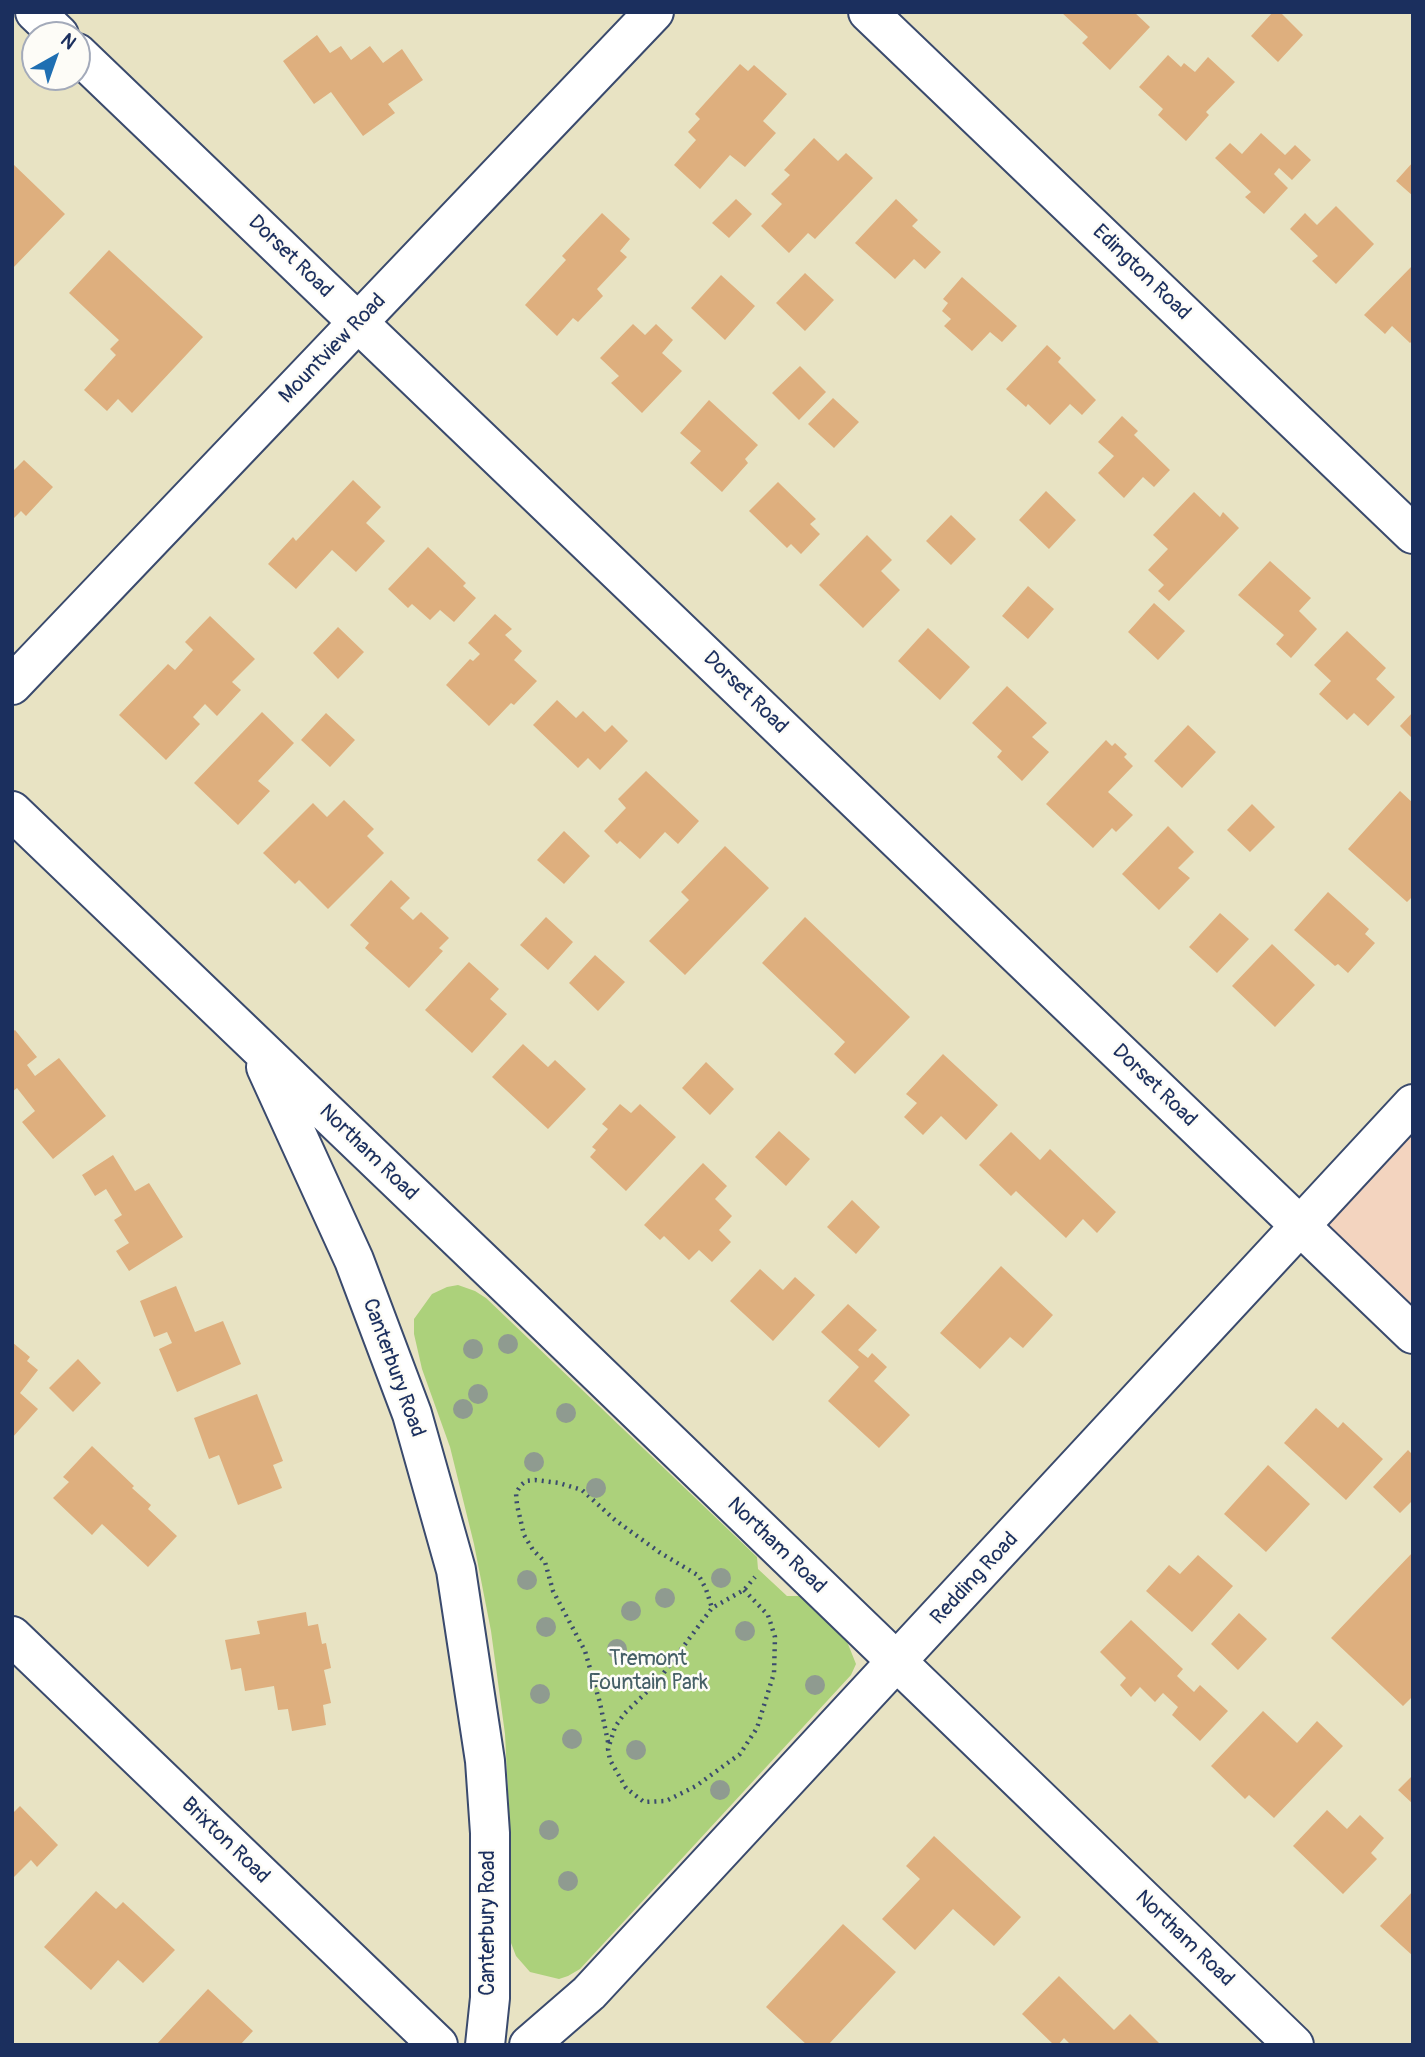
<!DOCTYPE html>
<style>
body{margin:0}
#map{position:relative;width:1425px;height:2057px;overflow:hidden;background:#e8e3c3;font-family:Pangolin,sans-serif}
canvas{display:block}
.frame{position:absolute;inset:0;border:14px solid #1b2f5e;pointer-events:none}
.north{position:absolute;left:21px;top:21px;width:70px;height:70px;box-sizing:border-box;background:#fdfcf7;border:2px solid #a3aaba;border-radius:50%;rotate:40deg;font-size:19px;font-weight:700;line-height:28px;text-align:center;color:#1b2f5e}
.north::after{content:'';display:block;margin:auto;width:24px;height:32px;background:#1f6fb2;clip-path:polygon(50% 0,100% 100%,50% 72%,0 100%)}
</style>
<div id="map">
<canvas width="1425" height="2057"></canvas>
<div class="frame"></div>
<div class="north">N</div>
</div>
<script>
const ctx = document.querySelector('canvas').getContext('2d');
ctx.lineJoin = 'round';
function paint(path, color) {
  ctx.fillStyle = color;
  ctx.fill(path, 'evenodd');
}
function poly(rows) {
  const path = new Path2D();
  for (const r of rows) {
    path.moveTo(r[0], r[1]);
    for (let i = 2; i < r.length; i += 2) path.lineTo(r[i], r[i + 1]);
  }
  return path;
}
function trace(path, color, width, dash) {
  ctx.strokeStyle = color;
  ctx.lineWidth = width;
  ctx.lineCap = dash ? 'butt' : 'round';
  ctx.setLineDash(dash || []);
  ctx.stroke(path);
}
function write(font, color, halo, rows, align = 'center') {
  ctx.font = font + ' Pangolin,sans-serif';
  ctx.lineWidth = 5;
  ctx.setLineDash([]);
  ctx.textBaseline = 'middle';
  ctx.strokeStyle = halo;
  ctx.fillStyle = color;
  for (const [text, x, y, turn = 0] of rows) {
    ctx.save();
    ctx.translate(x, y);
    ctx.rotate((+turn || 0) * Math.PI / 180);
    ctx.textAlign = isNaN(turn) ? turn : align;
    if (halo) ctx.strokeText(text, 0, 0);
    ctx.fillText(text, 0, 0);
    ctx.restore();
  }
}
paint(poly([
 [1413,1104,1413,1334,1301,1227]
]), '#f3d4bf');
paint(poly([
 [458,1285,475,1291,486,1298,757,1557,758,1569,787,1596,800,1596,846,1639,856,1664,851,1675,580,1969,568,1976,559,1979,530,1972,516,1956,511,1943,509,1932,511,1853,505,1734,491,1631,474,1544,450,1447,422,1369,414,1334,414,1319,432,1294,447,1287]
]), '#acd17b');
paint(poly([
 [1061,12,1134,12,1150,27,1110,70,1082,43,1088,37],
 [1273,12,1280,12,1303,35,1278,62,1251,36],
 [317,35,330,53,341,46,351,60,370,46,383,63,402,49,423,80,388,104,395,113,363,136,331,92,314,104,283,61],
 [1168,55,1181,67,1184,63,1195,72,1208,57,1235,82,1206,112,1209,115,1186,141,1158,115,1163,109,1139,87],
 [740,64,748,71,754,65,787,94,763,121,776,133,745,167,730,155,700,189,674,165,696,140,688,132,700,119,695,114],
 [1261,133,1285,155,1295,145,1311,160,1292,180,1279,168,1274,174,1288,188,1264,214,1245,197,1251,192,1215,158,1230,143,1242,154],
 [814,138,838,161,846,153,873,178,815,239,808,233,789,253,761,226,782,204,771,194,790,175,784,170],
 [1413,162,1413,196,1396,181],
 [12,163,65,214,12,269],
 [736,199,752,214,729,238,712,223],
 [896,199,918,220,912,226,941,252,925,269,914,259,895,279,855,243],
 [1336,206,1374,244,1336,284,1312,261,1318,256,1290,229,1305,213,1317,225],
 [602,213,630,239,620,251,627,257,597,289,603,296,578,322,573,318,557,336,525,305,566,260,562,256],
 [109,250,203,337,132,413,118,399,107,411,84,390,116,355,110,349,119,340,69,293],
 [1413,265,1413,340,1410,343,1392,326,1385,334,1364,315],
 [805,273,834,300,805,331,776,303],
 [721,275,755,306,725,340,691,308],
 [962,277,1017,326,1002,342,990,332,972,351,944,326,951,319,942,311,948,303,943,299],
 [633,324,645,335,656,324,673,340,662,353,682,371,642,413,611,383,619,376,600,358],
 [1047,345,1061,358,1058,362,1096,400,1082,415,1070,404,1050,425,1028,404,1026,407,1006,389],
 [800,366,826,392,799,420,772,393],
 [833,398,859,422,834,448,808,424],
 [709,400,758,445,745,459,748,463,722,492,690,463,701,451,680,433],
 [1122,416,1138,431,1134,435,1170,470,1154,487,1143,477,1124,498,1098,473,1114,456,1098,442],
 [24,460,53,487,26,516,21,511,12,520,12,472],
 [353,480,381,507,366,523,385,541,356,572,332,550,296,589,268,564,293,537,296,541],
 [778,482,816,519,810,524,820,534,801,554,791,544,787,548,749,511],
 [1046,491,1076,520,1049,549,1019,520],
 [1194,492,1220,517,1223,512,1239,528,1169,601,1158,591,1164,585,1148,570,1168,549,1153,535],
 [951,515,976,539,951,565,926,541],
 [867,535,892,560,881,571,900,590,863,628,819,585],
 [428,547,466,583,463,586,476,598,454,622,440,610,430,620,412,604,408,608,388,589],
 [1270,561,1311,598,1299,611,1317,629,1291,658,1276,644,1284,635,1238,595],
 [1028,586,1054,609,1028,639,1002,616],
 [1154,603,1185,631,1158,660,1128,632],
 [495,614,512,629,505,635,522,651,514,660,537,681,514,705,511,703,489,726,446,685,470,659,473,661,480,654,468,643],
 [210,616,255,659,232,682,241,690,217,716,205,704,193,717,200,724,166,760,119,715,168,664,175,670,193,650,185,642],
 [338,627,364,652,338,679,313,653],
 [928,628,970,667,940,700,898,661],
 [1347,631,1386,668,1376,679,1395,697,1368,726,1354,713,1347,720,1319,694,1331,681,1314,665],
 [1007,686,1047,723,1032,737,1049,752,1022,781,997,757,1002,751,972,723],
 [557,700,576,718,583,711,605,732,612,725,628,741,600,770,588,758,578,768,533,725],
 [262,712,294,743,258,781,270,791,238,825,194,783],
 [1413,712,1413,739,1400,726],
 [326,713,355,740,330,767,301,740],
 [1188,725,1216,752,1182,788,1154,761],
 [1106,740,1112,746,1115,743,1127,754,1124,757,1133,766,1108,792,1133,815,1116,832,1112,828,1093,848,1046,804],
 [646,771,699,821,678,844,665,832,640,859,620,841,617,844,604,831,626,808,618,799],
 [1400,791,1413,803,1413,896,1407,902,1348,849],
 [344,800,374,829,367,836,384,853,328,909,299,880,295,884,263,853,313,803,327,817],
 [1252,804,1275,827,1250,852,1227,830],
 [1168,826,1194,852,1178,868,1190,878,1159,910,1122,874],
 [564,831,590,856,564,884,537,860],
 [725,846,769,888,685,975,649,941,689,900,681,892],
 [391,880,410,898,400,908,413,920,421,912,449,938,439,948,443,951,409,988,365,948,369,943,350,925],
 [1328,892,1369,929,1365,934,1375,943,1348,973,1338,964,1335,966,1294,930],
 [1220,913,1249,939,1217,973,1189,947],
 [546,917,573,942,548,970,520,945],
 [805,917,910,1017,855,1074,834,1054,845,1042,762,963],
 [1272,944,1315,985,1275,1027,1232,986],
 [595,955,625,982,598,1011,569,983],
 [469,962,499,989,490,999,507,1014,472,1053,425,1010],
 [15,1030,37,1057,27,1065,35,1076,59,1058,106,1116,53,1159,22,1122,35,1111,17,1088,12,1092,12,1032],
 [523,1044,548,1067,555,1060,586,1089,548,1129,492,1077],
 [943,1054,998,1105,966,1140,941,1116,923,1135,904,1117,917,1103,906,1094],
 [706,1062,734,1089,710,1115,682,1088],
 [620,1104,631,1113,640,1104,676,1137,626,1191,590,1157,596,1150,592,1147,608,1129,602,1124],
 [779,1131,810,1159,786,1186,755,1157],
 [1011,1132,1040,1160,1050,1149,1116,1212,1097,1233,1083,1219,1066,1238,1016,1191,1011,1196,979,1165],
 [113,1155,135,1191,149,1183,183,1237,129,1271,116,1251,129,1243,114,1220,122,1215,106,1189,95,1196,82,1175],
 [703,1163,727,1186,715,1199,732,1216,719,1230,731,1242,712,1262,699,1250,689,1260,664,1236,660,1240,644,1225],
 [852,1200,880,1227,856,1254,827,1227],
 [1001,1266,1053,1315,1023,1348,1010,1337,980,1369,940,1333],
 [760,1269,783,1290,795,1277,815,1295,773,1341,730,1301],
 [176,1286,195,1332,223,1321,241,1364,177,1392,159,1349,172,1343,167,1332,154,1337,140,1301],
 [848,1304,877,1330,858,1350,868,1358,872,1353,887,1367,874,1381,910,1415,879,1448,828,1401,859,1367,821,1332],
 [12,1342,30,1357,27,1361,38,1370,20,1393,38,1409,12,1438],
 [78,1359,101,1383,73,1412,49,1388],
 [257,1394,283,1461,273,1465,282,1488,238,1505,219,1455,209,1459,194,1418],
 [1316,1408,1338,1428,1343,1422,1383,1459,1346,1500,1284,1443],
 [92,1446,134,1486,132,1488,151,1505,148,1509,177,1536,148,1567,102,1524,92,1535,53,1498,69,1482,63,1477],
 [1408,1450,1413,1455,1413,1500,1400,1513,1373,1487],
 [1268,1465,1310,1504,1266,1552,1224,1514],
 [1413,1552,1413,1696,1403,1706,1331,1638],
 [1198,1555,1233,1586,1192,1632,1146,1591,1169,1565,1180,1574],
 [306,1612,308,1626,318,1624,322,1644,326,1643,331,1668,324,1670,331,1703,323,1705,326,1725,292,1731,288,1709,278,1710,274,1686,245,1691,241,1668,231,1670,225,1640,260,1634,257,1621],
 [1239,1613,1267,1639,1238,1670,1211,1644],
 [1131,1620,1183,1669,1177,1676,1194,1692,1200,1685,1228,1711,1200,1741,1172,1715,1178,1707,1163,1693,1155,1702,1140,1687,1131,1697,1120,1685,1126,1678,1100,1652],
 [1263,1711,1297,1743,1317,1721,1343,1746,1274,1818,1249,1795,1245,1799,1211,1766],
 [1413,1775,1413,1804,1398,1790],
 [20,1806,58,1845,37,1867,31,1860,12,1879,12,1814],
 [1327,1810,1347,1829,1360,1815,1384,1838,1371,1853,1377,1859,1343,1894,1293,1846],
 [934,1836,1021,1917,994,1946,953,1909,915,1950,882,1919,920,1879,906,1866],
 [96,1891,116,1909,123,1902,175,1950,143,1983,118,1960,91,1990,44,1947],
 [1413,1891,1413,1956,1380,1926],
 [843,1924,896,1972,828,2045,807,2045,766,2007],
 [1059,1976,1114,2030,1130,2014,1161,2045,1071,2045,1064,2038,1058,2045,1054,2045,1022,2014],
 [208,1989,253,2031,240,2045,156,2045]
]), '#deaf7e');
const minor = poly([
 [35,12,59,35],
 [868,12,1413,534],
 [77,53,1413,1334],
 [12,1636,438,2045]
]);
const tertiary = poly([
 [12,685,654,12],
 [12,811,515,1293,1294,2045],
 [266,1067,354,1260,412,1414,456,1570,485,1761,490,1833,490,1998,485,2045]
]);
const secondary = poly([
 [529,2045,589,1993,1413,1104]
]);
trace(minor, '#3a4a6d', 42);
trace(tertiary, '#3a4a6d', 42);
trace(secondary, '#3a4a6d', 42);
trace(poly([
 [744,1590,768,1615,775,1637,774,1673,757,1728,740,1754,696,1786,666,1801,644,1802,626,1788,610,1760,608,1749,615,1727,624,1714,657,1682,712,1608,744,1590,755,1577],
 [608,1742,600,1703,585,1651,553,1591,545,1562,533,1550,524,1535,517,1505,516,1493,521,1485,526,1481,535,1480,559,1483,582,1490,615,1520,659,1552,699,1576,706,1589,712,1608]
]), '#3a4a6d', 4.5, [2, 5]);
trace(minor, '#fff', 38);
trace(tertiary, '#fff', 38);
trace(secondary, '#fff', 38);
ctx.fillStyle = '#8f9b90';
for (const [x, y] of [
 [508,1344],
 [473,1349],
 [478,1394],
 [463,1409],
 [566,1413],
 [534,1462],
 [596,1488],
 [721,1578],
 [527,1580],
 [665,1598],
 [631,1611],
 [546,1627],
 [745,1631],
 [617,1649],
 [815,1685],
 [540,1694],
 [572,1739],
 [636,1750],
 [720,1790],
 [549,1830],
 [568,1881]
]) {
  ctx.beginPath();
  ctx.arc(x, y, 10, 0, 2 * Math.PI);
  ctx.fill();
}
write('21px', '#1b2f5e', '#fdfcf7', [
 ["Dorset Road",290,257,44],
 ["Edington Road",1141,273,44],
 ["Mountview Road",333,349,-46],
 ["Dorset Road",745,693,44],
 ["Dorset Road",1154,1086,44],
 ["Northam Road",368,1153,44],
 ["Canterbury Road",393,1368,70],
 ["Northam Road",776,1546,44],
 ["Redding Road",975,1579,-47],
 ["Brixton Road",225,1841,44],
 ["Canterbury Road",489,1923,-90],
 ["Northam Road",1184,1939,44]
]);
write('21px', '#466067', '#fdfcf7', [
 ["Tremont",648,1660],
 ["Fountain Park",648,1684]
]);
</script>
